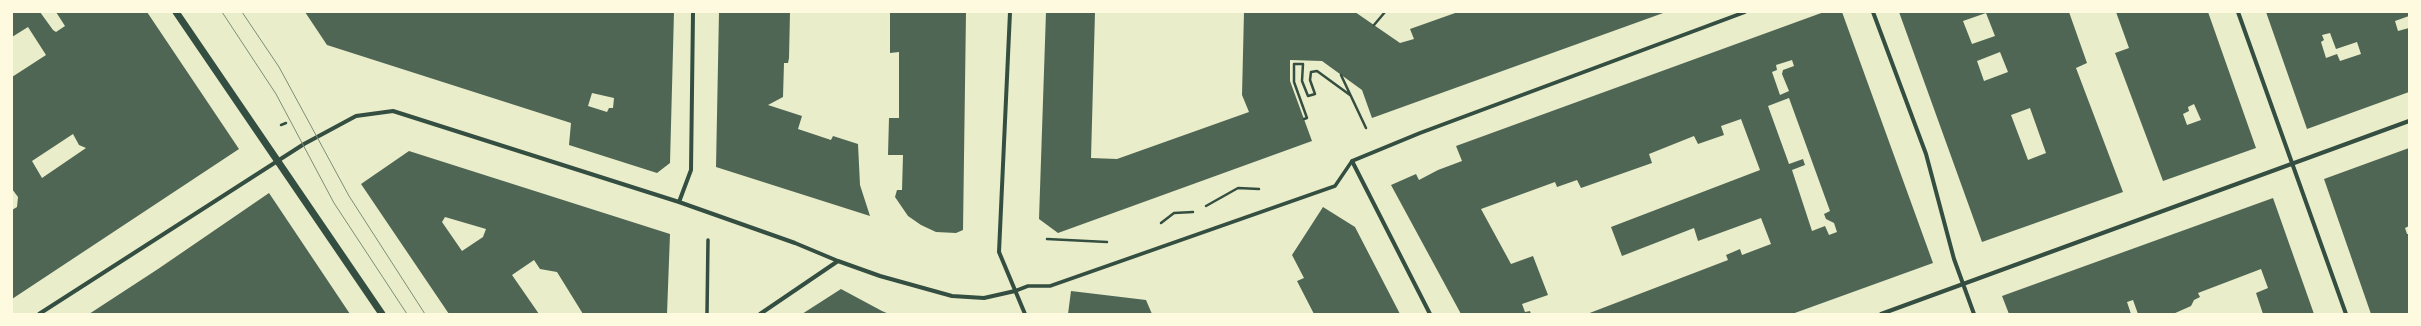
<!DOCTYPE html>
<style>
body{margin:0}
#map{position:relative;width:2421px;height:326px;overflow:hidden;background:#e9edc9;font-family:Ubuntu,sans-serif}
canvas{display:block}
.frame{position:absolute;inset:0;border:13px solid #fefae0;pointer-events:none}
</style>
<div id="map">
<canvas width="2421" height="326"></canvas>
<div class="frame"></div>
</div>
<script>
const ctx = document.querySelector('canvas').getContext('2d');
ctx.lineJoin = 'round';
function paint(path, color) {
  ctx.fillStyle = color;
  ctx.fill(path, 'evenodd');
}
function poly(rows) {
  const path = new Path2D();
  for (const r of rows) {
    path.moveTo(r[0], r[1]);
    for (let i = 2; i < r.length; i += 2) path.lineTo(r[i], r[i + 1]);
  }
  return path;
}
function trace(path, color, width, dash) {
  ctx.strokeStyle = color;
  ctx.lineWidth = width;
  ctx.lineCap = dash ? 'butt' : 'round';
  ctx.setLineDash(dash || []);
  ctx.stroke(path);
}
paint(poly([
 [12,12,40,12,53,30,56,32,65,26,56,12,147,12,239,149,12,299,12,210,17,207,18,197,12,189,12,77,46,55,28,27,12,37],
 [73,134,79,145,86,148,42,178,32,161],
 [305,12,674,12,670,163,657,173,569,145,571,123,327,45],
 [592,93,614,98,613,108,609,108,607,112,588,106],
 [719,12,790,12,789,58,788,63,784,63,783,97,768,105,802,116,798,129,831,140,833,136,858,144,860,185,870,216,716,167],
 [890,12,966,12,963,230,956,233,936,232,921,225,908,216,895,197,897,190,902,190,903,155,888,155,889,118,899,118,899,52,890,53],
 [1046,12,1095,12,1091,158,1117,159,1249,112,1242,95,1244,12,1355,12,1400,43,1414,39,1410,29,1458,12,1666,12,1372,118,1362,90,1322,61,1290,60,1290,81,1312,141,1058,233,1039,219],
 [1824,12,1842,12,1933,263,1792,314,1587,314,1728,260,1726,255,1740,249,1742,255,1771,244,1761,218,1698,241,1694,228,1622,256,1611,227,1760,170,1741,119,1721,126,1724,135,1698,144,1694,136,1649,154,1652,163,1581,188,1577,180,1557,187,1555,182,1481,209,1511,264,1533,256,1548,295,1522,304,1525,312,1530,311,1531,314,1461,314,1391,185,1416,174,1419,180,1438,170,1462,161,1456,146],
 [1792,60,1794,66,1783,70,1782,74,1789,91,1780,95,1772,72,1777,70,1776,65],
 [1789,98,1830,211,1824,214,1826,219,1834,223,1837,232,1829,235,1825,226,1812,231,1792,170,1805,165,1803,159,1789,164,1768,106],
 [1899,12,2069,12,2087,63,2076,68,2123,192,1982,242],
 [1986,13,1995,36,1972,44,1963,21],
 [2000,52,2008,72,1984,81,1977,61],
 [2030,108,2046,153,2028,160,2011,115],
 [2116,12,2208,12,2256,148,2163,181,2115,53,2129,48],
 [2194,104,2201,120,2187,125,2183,114,2189,111,2188,107],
 [2266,12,2409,12,2409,16,2395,21,2398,31,2409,28,2409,92,2307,129],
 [2330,33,2336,49,2357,42,2361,54,2340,61,2337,54,2326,58,2321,42,2324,40,2322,35],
 [2409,148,2409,226,2405,228,2407,234,2409,234,2409,314,2371,314,2324,179],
 [409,151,670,234,667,314,583,314,557,272,540,269,534,260,512,275,539,314,449,314,361,184],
 [445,217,486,229,483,237,462,251,442,222],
 [269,193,350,314,89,314,158,269],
 [2273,198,2314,314,2263,314,2256,293,2268,288,2261,269,2198,293,2200,297,2194,300,2191,306,2173,314,2138,314,2133,300,2127,302,2131,314,2009,314,2002,296],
 [1323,207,1355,227,1400,314,1314,314,1297,281,1304,278,1292,255],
 [841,289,882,311,889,314,802,314],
 [1071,291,1146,300,1152,314,1068,314]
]), '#4f6655');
trace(poly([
 [1374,25,1385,12],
 [1341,75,1366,128],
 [1304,119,1307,118,1294,82,1294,64,1303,64,1302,81,1308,96,1315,94,1310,80,1311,72,1317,71,1350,95],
 [281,125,286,123],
 [1206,206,1238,188,1259,189],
 [1161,223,1174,213,1193,212],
 [1047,239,1107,242]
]), '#344e41', 2.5);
trace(poly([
 [1015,291,1028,286,1050,286,1335,186,1352,161],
 [707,314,708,240]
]), '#344e41', 3.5);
trace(poly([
 [1010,12,999,252,1025,314],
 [1873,12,1926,154,1954,259,1974,314],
 [2238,12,2346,314],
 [679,202,691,170,693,12],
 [39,314,304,144,356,116,393,111,679,202,795,243,838,261,880,276,952,296,984,298,1015,291],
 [760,314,838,261],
 [1430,314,1352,161,1420,133,1745,12],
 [1881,314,2409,121]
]), '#344e41', 4);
trace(poly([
 [176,12,382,314]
]), '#344e41', 7);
trace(poly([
 [222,12,276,94,334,203,407,314],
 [242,12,279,67,349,196,425,314]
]), '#7c8e77', 1);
</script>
